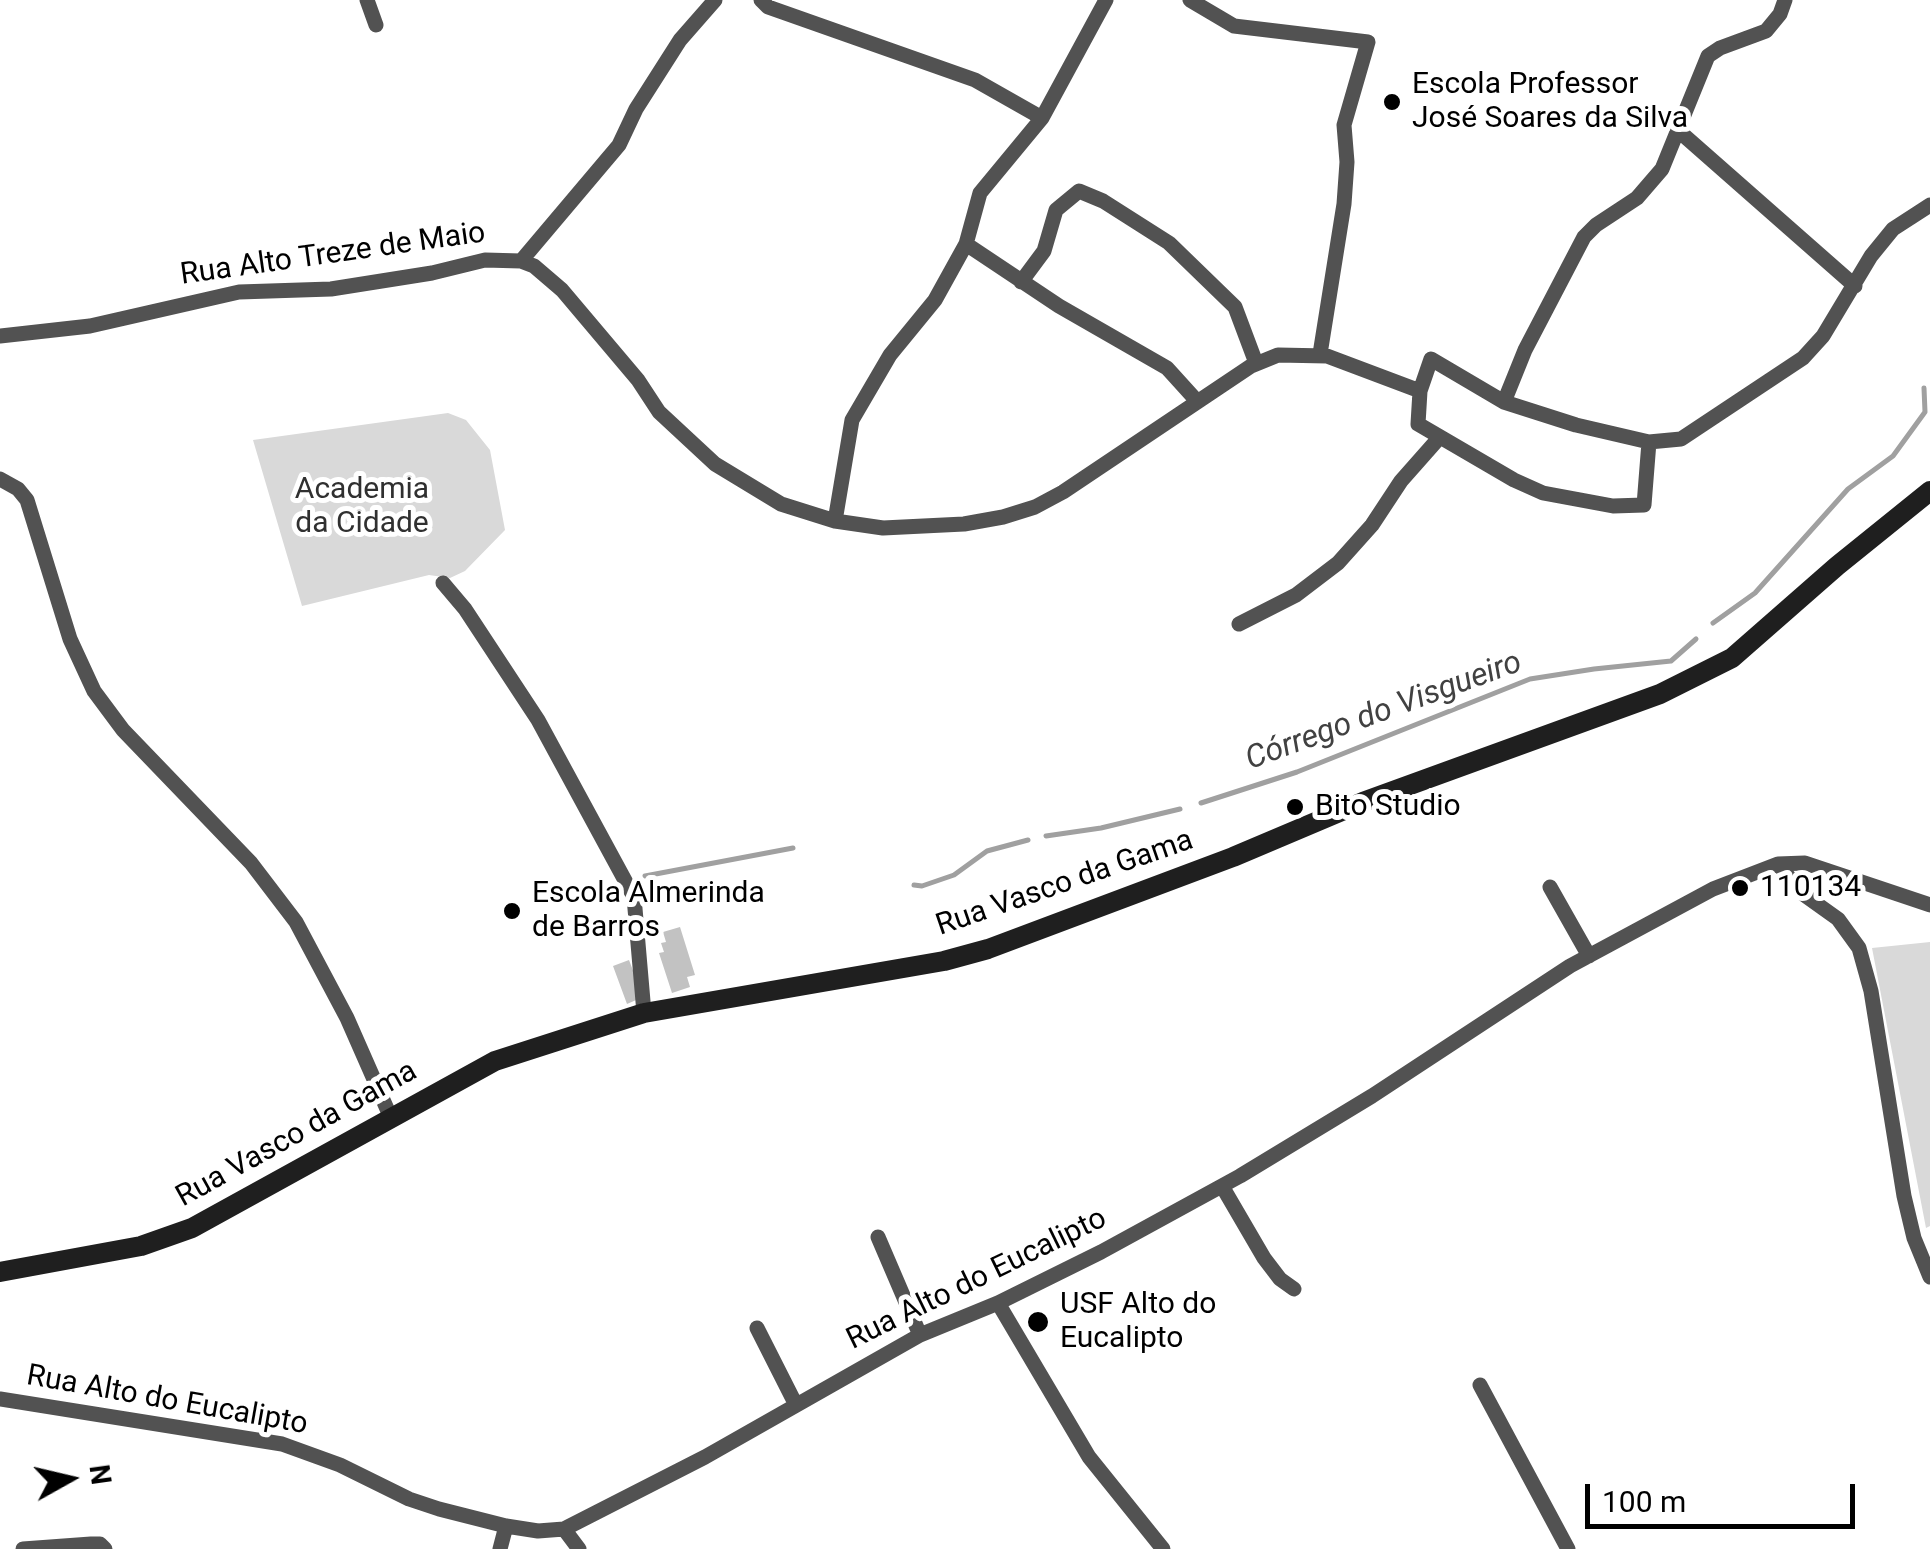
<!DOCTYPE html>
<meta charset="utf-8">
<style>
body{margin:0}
#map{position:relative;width:1930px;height:1549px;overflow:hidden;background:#fff;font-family:Roboto,sans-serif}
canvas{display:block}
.north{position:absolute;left:20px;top:1429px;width:100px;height:100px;-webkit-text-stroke:8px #fff;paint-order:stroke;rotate:82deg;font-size:28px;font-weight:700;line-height:40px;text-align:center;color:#000}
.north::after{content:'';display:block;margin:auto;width:35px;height:45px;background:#000;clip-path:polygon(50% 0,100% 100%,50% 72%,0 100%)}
.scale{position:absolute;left:1585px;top:1484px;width:270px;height:45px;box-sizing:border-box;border:5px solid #000;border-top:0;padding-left:12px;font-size:30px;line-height:35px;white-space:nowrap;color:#000;-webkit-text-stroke:8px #fff;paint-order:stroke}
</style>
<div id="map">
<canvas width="1930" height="1549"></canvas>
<div class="north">N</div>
<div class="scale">100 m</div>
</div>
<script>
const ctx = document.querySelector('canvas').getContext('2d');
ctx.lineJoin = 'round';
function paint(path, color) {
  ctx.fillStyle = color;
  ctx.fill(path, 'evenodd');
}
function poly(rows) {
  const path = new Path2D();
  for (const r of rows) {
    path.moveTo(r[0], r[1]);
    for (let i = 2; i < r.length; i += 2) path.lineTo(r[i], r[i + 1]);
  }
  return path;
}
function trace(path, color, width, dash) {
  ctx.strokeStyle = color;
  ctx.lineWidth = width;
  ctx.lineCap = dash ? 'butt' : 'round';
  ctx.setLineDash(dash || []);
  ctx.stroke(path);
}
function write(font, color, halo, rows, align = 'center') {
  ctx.font = font + ' Roboto,sans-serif';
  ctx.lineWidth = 10;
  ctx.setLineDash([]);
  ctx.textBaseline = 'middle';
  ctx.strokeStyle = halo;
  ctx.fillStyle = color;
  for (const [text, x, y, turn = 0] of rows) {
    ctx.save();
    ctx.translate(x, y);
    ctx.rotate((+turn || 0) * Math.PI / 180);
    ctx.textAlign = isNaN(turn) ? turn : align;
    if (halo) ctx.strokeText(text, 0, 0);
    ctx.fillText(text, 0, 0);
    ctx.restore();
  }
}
paint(poly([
 [448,413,466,420,490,450,505,530,465,571,450,578,429,575,302,606,253,440],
 [1930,942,1930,1226,1926,1228,1872,948]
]), '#d9d9d9');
trace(poly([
 [1713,623,1755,593,1848,489,1893,456,1925,412,1924,388],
 [1201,803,1297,772,1530,679,1594,669,1671,661,1696,639],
 [1046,836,1101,828,1180,809],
 [645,876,793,848],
 [914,885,922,886,954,875,987,851,1028,840]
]), '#a0a0a0', 5);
paint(poly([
 [680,927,695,975,687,977,690,987,672,993,659,953,664,952,661,943,666,942,663,932],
 [629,960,643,997,627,1004,613,966]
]), '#c2c2c2');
trace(poly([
 [367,0,376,25],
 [761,0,768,7,975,80,1042,118],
 [1190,0,1234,26,1368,42,1344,125,1347,162,1344,204,1320,354],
 [1680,132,1855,286],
 [966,244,1059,306,1167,368,1196,400],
 [521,261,619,145,636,109,680,40,715,0],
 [1021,282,1044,251,1056,210,1079,191,1103,201,1169,243,1235,307,1256,363],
 [0,336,90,326,239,292,331,289,432,273,485,260,521,261,534,266,562,290,638,380,659,412,715,464,781,504,835,521,883,528,964,524,1003,517,1035,507,1063,492,1251,366,1278,355,1327,356,1420,391],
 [1504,402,1525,350,1584,237,1596,225,1637,198,1662,169,1708,56,1720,48,1766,31,1780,14,1785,0],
 [1649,442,1644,505,1613,506,1543,493,1514,480,1418,424,1420,391,1431,359,1504,402,1576,425,1649,442,1681,439,1803,358,1823,336,1871,256,1893,229,1930,205],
 [0,479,18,489,27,500,70,639,94,691,123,730,251,863,296,922,347,1018,391,1118],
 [835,521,852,420,890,355,935,300,966,244,980,193,1042,118,1106,0],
 [443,583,465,609,538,720,634,897,644,1013],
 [1239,624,1296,595,1338,563,1372,525,1401,481,1439,438],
 [1778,864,1803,894,1838,919,1859,948,1871,991,1904,1196,1914,1238,1930,1277],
 [1550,887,1589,956],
 [1222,1186,1264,1258,1280,1279,1294,1289],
 [878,1237,920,1335],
 [998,1303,1089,1457,1163,1549],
 [757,1328,796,1405],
 [1480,1385,1568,1549],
 [0,1399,282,1444,340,1465,409,1499,439,1509,506,1526,538,1531,564,1529,705,1457,920,1335,998,1303,1101,1252,1240,1176,1372,1096,1570,966,1713,889,1778,864,1805,863,1930,905],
 [564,1529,579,1549],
 [23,1549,91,1544,100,1544,105,1549],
 [500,1549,506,1526]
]), '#525252', 15);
trace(poly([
 [0,1272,141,1246,192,1228,495,1061,644,1013,944,961,988,949,1233,857,1363,802,1660,694,1732,658,1837,566,1930,491]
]), '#1f1f1f', 20);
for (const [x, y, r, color] of [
 [1392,102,10,"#000"],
 [1295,807,10,"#000"],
 [1740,888,10,"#000"],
 [512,911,10,"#000"],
 [1038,1322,12,"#000"]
]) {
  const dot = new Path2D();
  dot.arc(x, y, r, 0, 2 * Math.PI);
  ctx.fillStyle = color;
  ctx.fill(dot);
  trace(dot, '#fff', 4);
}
write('30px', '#000', '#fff', [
 ["Escola Professor",1412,85],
 ["José Soares da Silva",1412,119],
 ["Bito Studio",1315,807],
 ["110134",1760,888],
 ["Escola Almerinda",532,894],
 ["de Barros",532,928],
 ["USF Alto do",1060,1305],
 ["Eucalipto",1060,1339]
], 'left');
write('30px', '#000', '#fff', [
 ["Rua Alto Treze de Maio",333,255,-8],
 ["Rua Vasco da Gama",1065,884,-19],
 ["Rua Vasco da Gama",297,1135,-29],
 ["Rua Alto do Eucalipto",977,1280,-26],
 ["Rua Alto do Eucalipto",167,1401,10]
]);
write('30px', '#303030', '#fff', [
 ["Academia",362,490],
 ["da Cidade",362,524]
]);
write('italic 32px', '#414141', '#fff', [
 ["Córrego do Visgueiro",1384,712,-20]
]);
</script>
